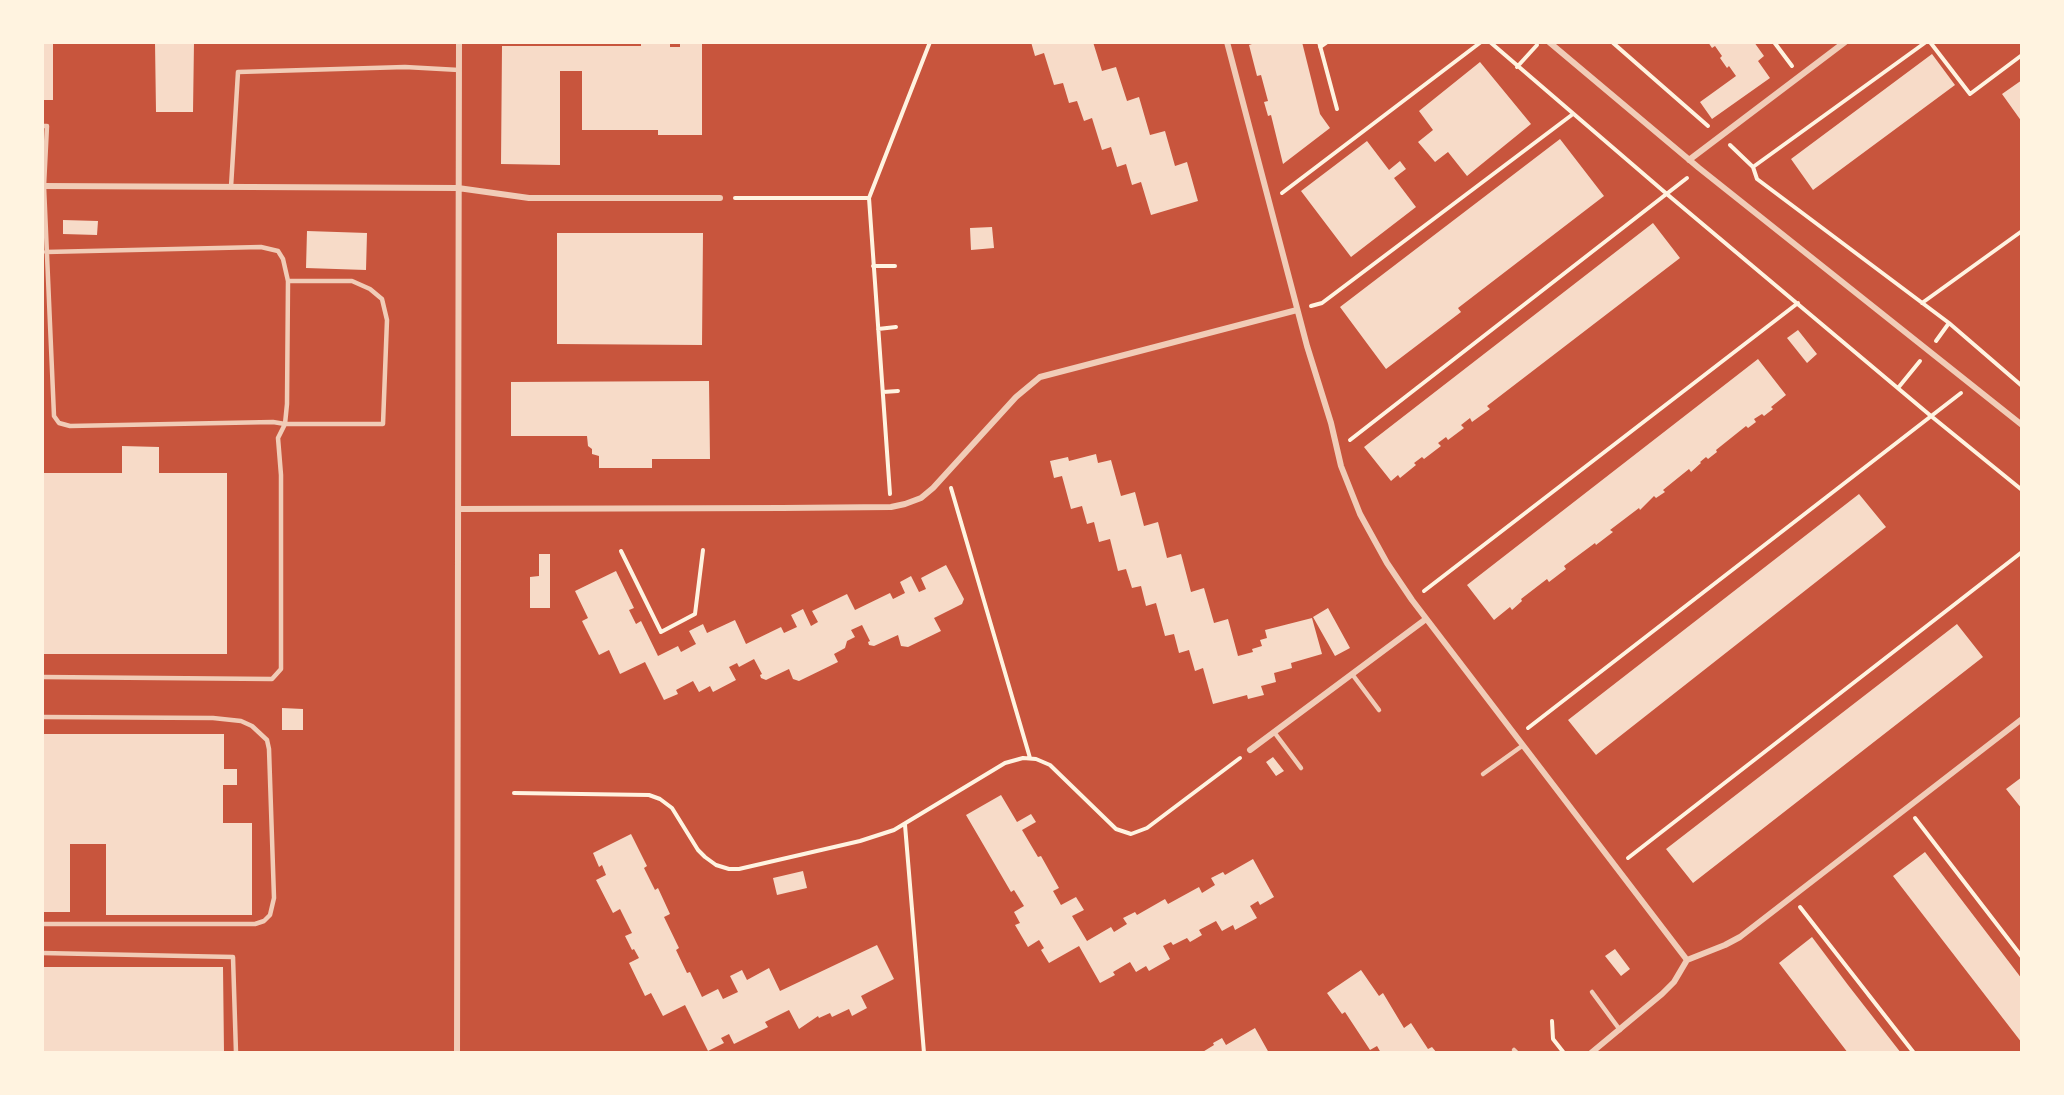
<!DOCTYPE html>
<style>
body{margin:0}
#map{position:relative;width:2064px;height:1095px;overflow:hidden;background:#c8553d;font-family:"Times New Roman",serif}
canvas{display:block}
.frame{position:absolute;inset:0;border:44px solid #fff3e0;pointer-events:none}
</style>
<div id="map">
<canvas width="2064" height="1095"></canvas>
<div class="frame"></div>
</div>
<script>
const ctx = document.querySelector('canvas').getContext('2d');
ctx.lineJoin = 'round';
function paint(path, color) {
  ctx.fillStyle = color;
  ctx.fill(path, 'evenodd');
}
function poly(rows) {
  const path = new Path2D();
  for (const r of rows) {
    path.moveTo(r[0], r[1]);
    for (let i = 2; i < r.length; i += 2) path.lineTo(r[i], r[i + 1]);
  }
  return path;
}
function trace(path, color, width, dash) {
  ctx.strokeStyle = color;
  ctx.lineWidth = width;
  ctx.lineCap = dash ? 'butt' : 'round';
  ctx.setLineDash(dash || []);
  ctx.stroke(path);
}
paint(poly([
 [42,42,53,42,53,100,42,100],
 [155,42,194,42,193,112,156,112],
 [641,42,670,42,670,47,680,47,680,42,702,42,702,135,658,135,658,130,582,130,582,71,560,71,560,165,501,164,502,46,641,46],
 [1031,42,1093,42,1102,71,1116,67,1127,101,1139,97,1150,135,1165,131,1175,166,1187,162,1198,201,1151,215,1141,182,1132,185,1126,164,1117,167,1111,147,1102,150,1092,118,1084,121,1077,101,1069,103,1063,83,1054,85,1044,53,1035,56],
 [1251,42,1302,42,1320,114,1330,128,1283,164,1271,115,1268,116,1264,102,1268,101,1261,75,1257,76,1249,45,1252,44],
 [1708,42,1754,42,1764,56,1758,61,1770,78,1712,119,1700,102,1736,76,1729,66,1727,68,1720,58,1722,56,1715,46,1712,48],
 [1932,54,1955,85,1813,190,1791,159],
 [1480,62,1531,124,1467,176,1448,152,1435,162,1418,142,1433,130,1419,111],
 [2022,80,2022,122,2002,94],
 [1560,139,1604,196,1458,308,1461,312,1386,369,1340,307],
 [1367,141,1389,170,1400,161,1406,169,1394,178,1416,207,1351,257,1301,191],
 [63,220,98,221,97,235,63,234],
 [1653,223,1680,258,1487,406,1490,409,1472,422,1470,418,1461,425,1464,428,1448,440,1446,437,1438,443,1441,446,1424,459,1422,457,1414,463,1416,465,1400,478,1398,475,1391,481,1364,447],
 [992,227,994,248,971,250,970,228],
 [307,231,367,233,366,270,306,268],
 [557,233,703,233,702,345,557,344],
 [1798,330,1817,354,1807,363,1787,338],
 [1758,359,1786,395,1771,407,1773,409,1764,416,1762,414,1754,419,1756,422,1748,428,1746,426,1716,450,1717,452,1708,459,1706,457,1700,462,1701,463,1691,472,1689,469,1663,490,1665,492,1656,498,1654,496,1640,510,1639,508,1610,530,1613,532,1596,545,1595,543,1564,566,1566,569,1549,582,1547,579,1521,599,1522,601,1512,610,1510,607,1494,620,1467,585],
 [709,381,710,459,652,459,652,468,599,468,599,456,592,454,592,449,588,446,587,436,511,436,511,382],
 [122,446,159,447,159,473,227,473,227,654,42,654,42,473,122,473],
 [1096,454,1098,463,1111,460,1121,496,1135,492,1144,526,1158,522,1167,558,1181,554,1191,592,1204,588,1214,623,1228,619,1238,656,1253,652,1252,649,1262,646,1260,640,1267,638,1265,630,1312,618,1322,654,1291,663,1292,668,1274,673,1276,682,1261,686,1264,695,1248,699,1247,695,1213,704,1203,668,1195,671,1189,650,1179,653,1174,634,1165,636,1156,603,1146,606,1141,586,1132,588,1126,569,1118,571,1110,539,1099,542,1094,522,1087,524,1082,506,1071,509,1062,476,1054,478,1050,461,1068,457,1069,461],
 [1859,494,1886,527,1596,755,1568,720],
 [539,554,550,554,550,608,530,608,530,577,539,576],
 [946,565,964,599,962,604,934,618,941,631,908,647,901,646,898,635,874,646,869,645,868,642,870,641,862,625,851,630,855,637,847,641,845,648,834,654,838,662,799,681,793,679,789,669,766,680,761,678,760,675,762,674,754,659,739,667,737,663,729,667,736,680,713,692,710,686,699,692,693,681,676,690,678,694,664,700,645,662,620,674,609,650,599,655,582,621,588,618,575,591,616,571,634,608,629,610,636,624,641,621,658,656,678,646,681,652,696,644,689,631,703,624,707,633,735,620,746,644,781,627,784,633,797,627,791,615,803,609,811,626,818,622,812,611,847,594,855,610,890,593,893,599,905,593,900,582,911,576,919,592,926,589,921,578],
 [1328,608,1350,648,1335,656,1313,617],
 [1957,624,1983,657,1693,883,1666,849],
 [282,708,303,709,303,730,282,730],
 [42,734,224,734,224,769,237,769,237,785,223,785,223,823,252,823,252,915,106,915,106,844,70,844,70,912,42,912],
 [1273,757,1284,771,1276,776,1266,762],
 [2022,777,2022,809,2006,789],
 [1001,795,1017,822,1031,814,1036,822,1022,830,1038,857,1041,856,1059,888,1053,891,1061,905,1076,897,1084,910,1072,916,1087,941,1111,927,1114,932,1127,924,1123,918,1135,912,1137,915,1165,899,1168,904,1199,887,1202,893,1215,885,1211,878,1223,872,1225,875,1253,859,1274,897,1260,905,1258,901,1250,906,1257,918,1235,930,1233,925,1222,931,1216,921,1199,930,1202,935,1190,942,1187,938,1173,945,1171,942,1163,946,1170,959,1149,971,1146,966,1136,972,1130,962,1113,972,1115,975,1100,983,1079,946,1049,963,1041,950,1044,948,1039,940,1028,947,1015,925,1020,923,1014,912,1024,906,1014,890,1011,892,966,815],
 [631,834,647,866,644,868,655,890,658,888,670,914,664,917,679,948,676,950,687,973,690,972,702,997,718,989,723,999,738,992,730,976,742,970,747,980,769,968,780,991,877,945,894,979,861,996,867,1008,852,1016,849,1009,832,1017,830,1013,819,1018,818,1016,799,1029,789,1010,765,1022,768,1027,734,1044,729,1034,721,1038,724,1043,708,1051,685,1005,663,1016,651,993,645,996,629,963,639,958,634,949,632,950,625,936,632,933,620,909,613,913,596,880,606,875,602,865,599,867,593,853],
 [1925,852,2022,979,2022,1043,1893,876],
 [803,871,807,888,777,895,773,878],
 [1812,937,1848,985,1901,1053,1848,1053,1815,1010,1779,963],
 [1615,949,1630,969,1621,976,1605,956],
 [42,967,223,967,224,1053,42,1053],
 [1361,970,1379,996,1383,993,1404,1028,1411,1023,1428,1049,1432,1047,1437,1053,1381,1053,1377,1046,1370,1050,1345,1012,1342,1014,1327,993],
 [1255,1028,1269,1053,1201,1053,1214,1045,1213,1043,1222,1038,1226,1045]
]), '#f7dbc8');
trace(poly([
 [1319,42,1337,109],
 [1490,42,1668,195,1931,416,2022,490],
 [1612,42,1708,126],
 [1774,42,1792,66],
 [1926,42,1753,167,1757,179,1949,323,1936,341],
 [1930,42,1970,94,2022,55],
 [1320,47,1327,42],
 [1517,67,1537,45],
 [1730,145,1753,167],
 [1282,193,1481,42],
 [735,198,869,198],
 [873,266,895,266],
 [1922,303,2022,231],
 [1311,306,1322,303,1573,114],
 [1949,323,2022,386],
 [878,329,896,327],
 [1898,388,1920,361],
 [883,392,898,391],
 [1350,440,1687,178],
 [951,488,1030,758],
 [890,494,869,198,930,42],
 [621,551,661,632,695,614,703,550],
 [1424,591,1798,303],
 [1528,728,1961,393],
 [514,793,649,795,660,799,672,808,698,850,705,857,716,865,729,869,739,869,860,841,894,830,1005,763,1023,758,1036,759,1050,765,1116,829,1131,834,1147,828,1240,758],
 [1915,818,2022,957],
 [905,825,924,1053],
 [1628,858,2022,552],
 [1800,907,1914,1053],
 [1552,1021,1553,1039,1564,1053]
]), '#fff3e0', 4);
trace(poly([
 [42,126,47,126,44,186,54,416,59,423,70,426,273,422,285,424,278,438,281,475,281,669,272,679,42,677],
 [231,187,238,72,405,67,459,70],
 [46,252,261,247,278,251,283,259,288,281,287,404,285,424,383,424,387,320,382,299,370,289,352,281,288,281],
 [1352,674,1379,710],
 [42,717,213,718,241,721,252,726,267,740,269,749,274,898,270,915,264,921,255,924,42,924],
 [1274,732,1301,768],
 [1483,774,1522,746],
 [42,953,233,957,236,1053],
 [1592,992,1620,1030],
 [1514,1050,1517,1053]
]), '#f1ccb7', 4.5);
trace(poly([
 [1227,42,1307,346,1331,423,1341,466,1360,514,1387,563,1412,600,1687,960],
 [1549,42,1699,168,2022,425],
 [1689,160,1845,42],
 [42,186,458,188,529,198,720,198],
 [459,509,782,508,891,507,905,504,921,498,933,488,1016,397,1040,377,1297,310],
 [1250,750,1426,619],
 [1687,960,1725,945,1740,937,2022,719],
 [457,1053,459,42],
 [1591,1053,1662,994,1674,982,1687,960]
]), '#f1ccb7', 6);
</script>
